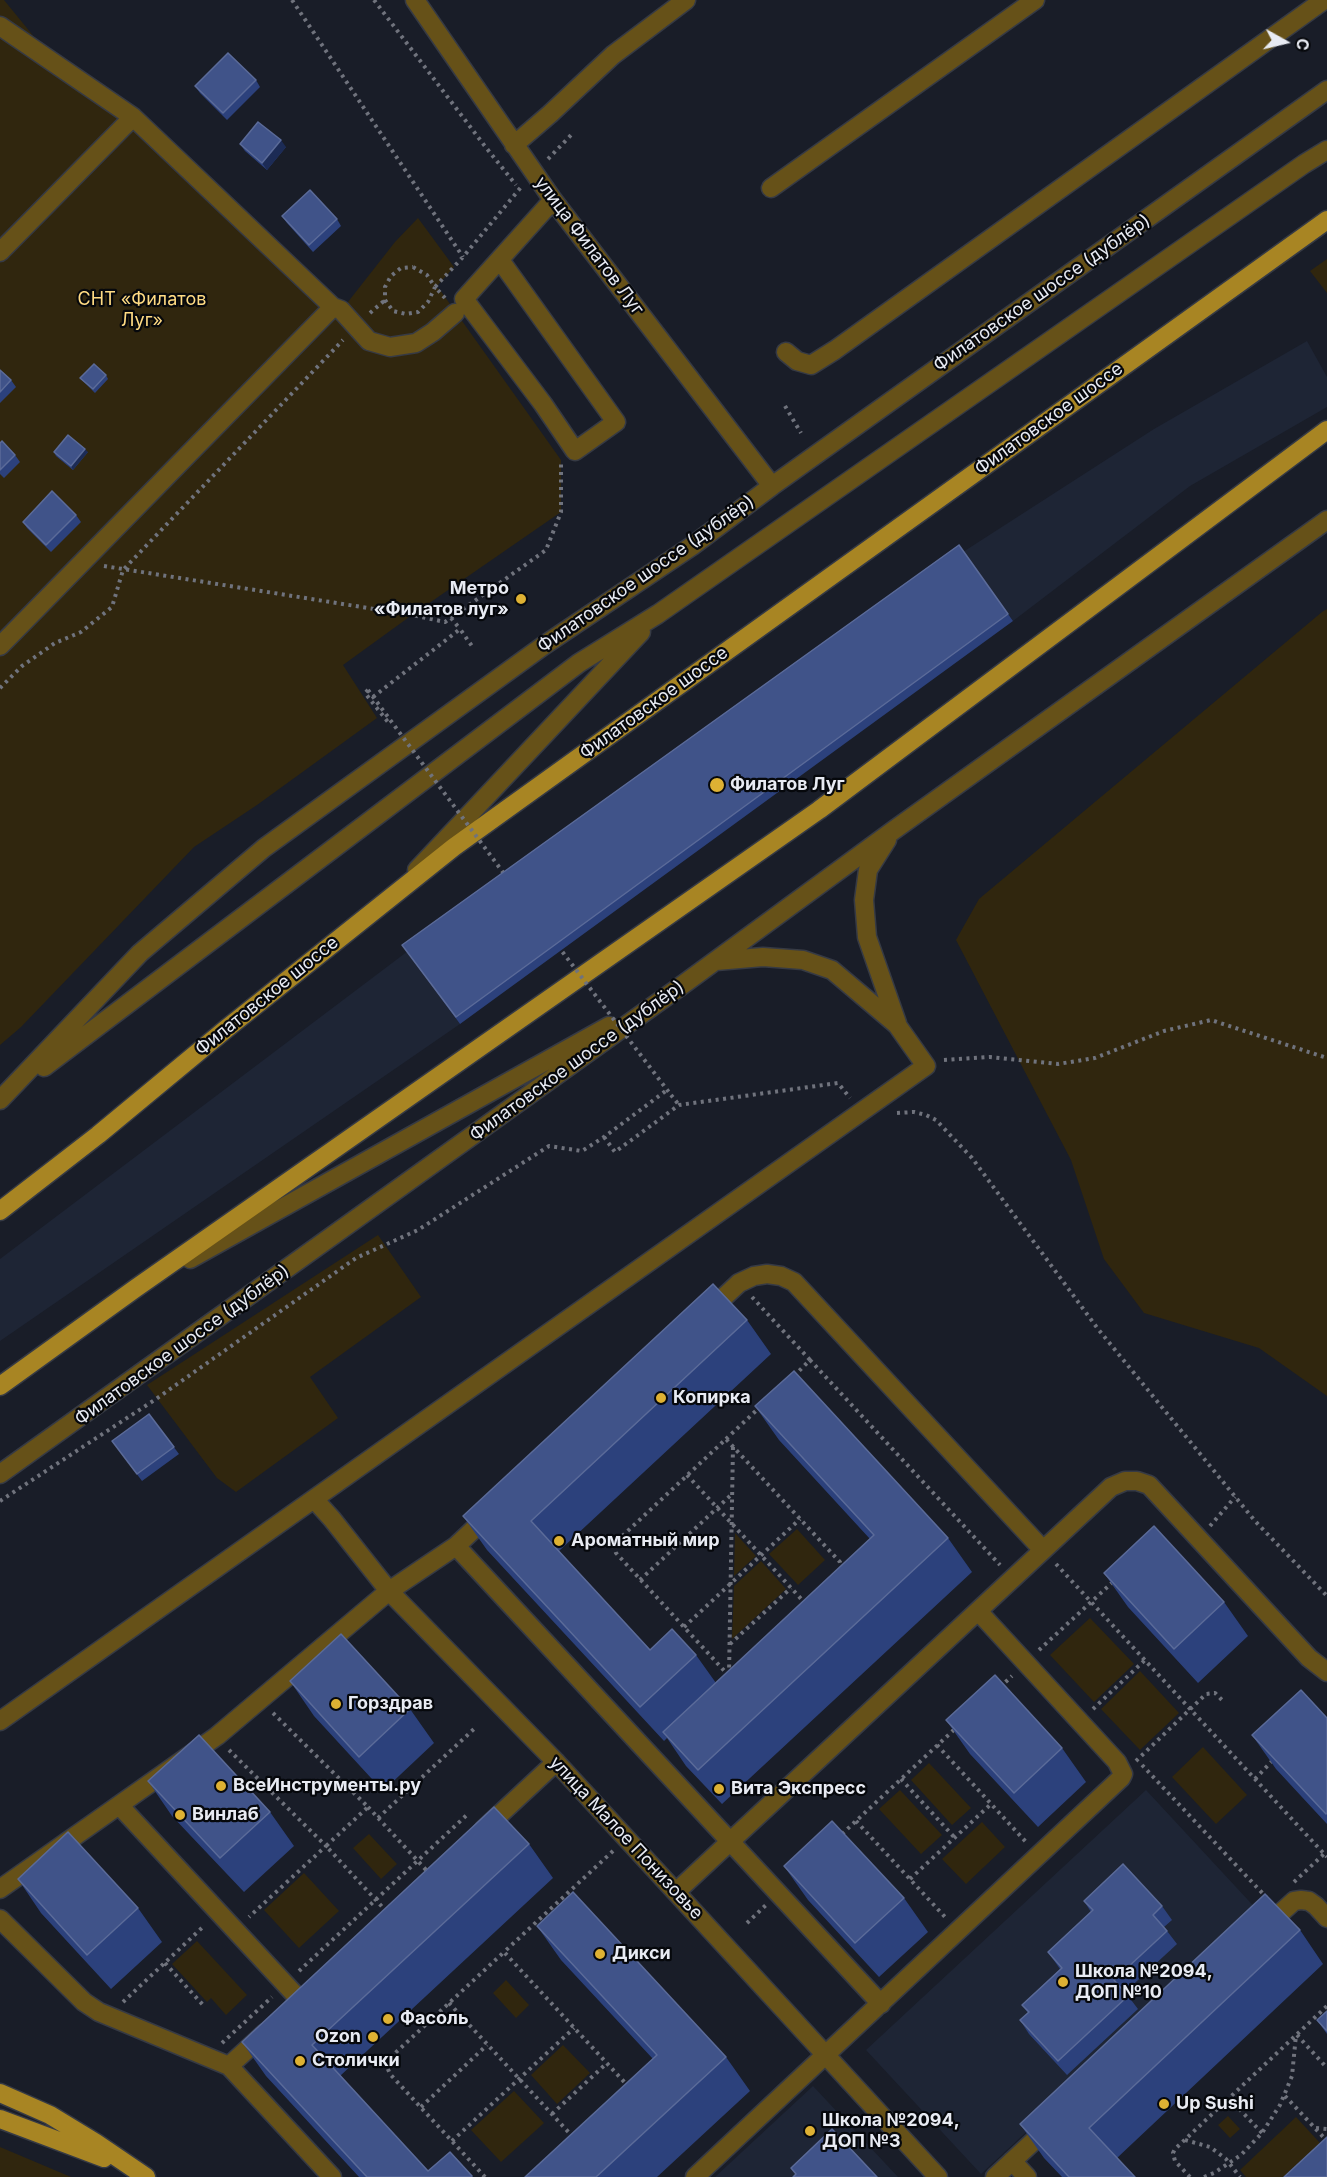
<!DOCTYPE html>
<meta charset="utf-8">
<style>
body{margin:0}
#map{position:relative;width:1327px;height:2177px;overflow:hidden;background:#191d28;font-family:Inter,sans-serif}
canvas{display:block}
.north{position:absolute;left:1255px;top:12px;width:60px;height:60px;-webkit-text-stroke:4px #06080c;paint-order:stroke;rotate:98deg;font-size:16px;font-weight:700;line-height:24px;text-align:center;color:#e8ebf3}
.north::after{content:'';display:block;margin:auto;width:21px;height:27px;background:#e8ebf3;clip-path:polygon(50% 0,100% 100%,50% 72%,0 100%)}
</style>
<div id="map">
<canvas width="1327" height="2177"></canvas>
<div class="north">С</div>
</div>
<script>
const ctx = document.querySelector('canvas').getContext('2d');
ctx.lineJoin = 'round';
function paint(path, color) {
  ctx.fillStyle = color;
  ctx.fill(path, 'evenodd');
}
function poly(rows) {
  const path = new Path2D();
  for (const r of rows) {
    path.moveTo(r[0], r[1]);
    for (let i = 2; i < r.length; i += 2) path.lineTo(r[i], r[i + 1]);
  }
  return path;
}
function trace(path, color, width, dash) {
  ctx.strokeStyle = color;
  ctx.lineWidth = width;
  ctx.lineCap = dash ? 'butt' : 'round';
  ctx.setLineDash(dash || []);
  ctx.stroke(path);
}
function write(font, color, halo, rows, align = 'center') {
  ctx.font = font + ' Inter,sans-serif';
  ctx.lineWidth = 4.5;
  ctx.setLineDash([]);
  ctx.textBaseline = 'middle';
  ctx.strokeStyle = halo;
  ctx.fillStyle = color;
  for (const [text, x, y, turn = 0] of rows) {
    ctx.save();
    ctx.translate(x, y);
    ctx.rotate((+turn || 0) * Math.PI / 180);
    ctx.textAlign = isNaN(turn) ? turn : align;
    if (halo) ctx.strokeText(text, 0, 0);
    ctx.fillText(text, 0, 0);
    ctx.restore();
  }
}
paint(poly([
 [1307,341,1327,377,1327,407,1190,486,1013,621,963,552,1154,429],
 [408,951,460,1024,0,1341,0,1259],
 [1146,1790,1261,1914,981,2174,866,2050],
 [813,2086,898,2177,715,2177]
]), '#1e2535');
paint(poly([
 [0,0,4,0,44,49,344,307,395,242,418,218,454,267,436,287,440,290,561,460,561,512,412,615,343,665,377,718,257,805,194,847,21,1027,0,1045],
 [1327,259,1327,293,1310,271],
 [1327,609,1327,1396,1259,1348,1144,1313,1104,1259,1071,1160,956,940,979,899,1322,612],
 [378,1235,421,1297,310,1377,338,1418,236,1492,217,1478,147,1385],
 [797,1529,825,1560,798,1585,769,1554],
 [735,1533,756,1556,734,1576],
 [761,1561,786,1589,732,1639,734,1586],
 [1090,1618,1134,1664,1094,1702,1050,1655],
 [1140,1671,1179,1713,1140,1750,1101,1709],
 [1203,1747,1247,1795,1216,1824,1172,1777],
 [929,1763,971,1808,952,1825,911,1780],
 [900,1790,942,1835,921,1854,879,1809],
 [982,1822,1005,1847,966,1884,942,1859],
 [369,1834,397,1864,381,1879,353,1848],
 [304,1873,339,1911,299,1948,264,1910],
 [197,1941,247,1995,226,2015,211,1998,207,2002,172,1964],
 [506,1980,529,2005,516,2018,493,1993],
 [563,2045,590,2073,557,2104,531,2075],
 [514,2091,544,2123,501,2162,471,2130],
 [1228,2116,1240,2129,1230,2138,1218,2125],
 [1296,2117,1320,2143,1283,2177,1246,2177,1240,2170],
 [0,2147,71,2177,0,2177]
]), '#30260e');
const minor = poly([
 [415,0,553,200,772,486],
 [0,26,133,117,333,307,0,646],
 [514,145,550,114,613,55,686,0],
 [771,188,1035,0],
 [0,252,133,117],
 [500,260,616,422,575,451,543,404,464,299,553,200],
 [333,307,341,310,369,341,390,347,416,343,433,332,455,313],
 [786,352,797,361,811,365,835,350,1324,0],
 [887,840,868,870,864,900,867,937,897,1023],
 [417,870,641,632],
 [44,1067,579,663,658,614,1304,164,1327,150],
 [0,1100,140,953,264,848,543,646,692,546,772,486,1327,90],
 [190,1259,609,1026],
 [707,1313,739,1283,754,1276,767,1274,781,1276,794,1282,1043,1550],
 [0,1474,681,986,894,830,1327,520],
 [314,1499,332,1519,389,1591,556,1762,938,2177],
 [456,1546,881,2004],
 [0,1721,926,1066,897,1025,832,970,803,960,763,957,716,961],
 [119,1805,300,2000],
 [483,1830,556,1762],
 [0,1889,217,1736,389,1591,456,1546,491,1513],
 [676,1892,1111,1487,1125,1481,1137,1481,1149,1485,1309,1658,1327,1672],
 [0,1919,84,2002,99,2012,229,2066,332,2177],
 [1265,1927,1294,1901,1301,1900,1309,1901,1316,1906,1327,1918],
 [229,2066,265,2033],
 [1012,2161,1027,2177],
 [695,2177,1121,1778,1123,1774,1117,1762,978,1611],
 [995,2177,1051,2125]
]);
const major = poly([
 [0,1211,98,1135,226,1029,454,847,1327,220],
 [0,1386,136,1288,819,810,1327,430],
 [0,2093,50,2115,96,2143,146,2177],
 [0,2119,104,2158]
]);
trace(minor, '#363a44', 21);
trace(major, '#363a44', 21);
trace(poly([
 [292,0,463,257],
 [374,0,484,145,516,185],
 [548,159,574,132],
 [413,267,427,275,435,287,428,302,418,312,406,314,393,311,385,300,385,287,391,276,401,268,413,267],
 [445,298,435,287,463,257,522,186],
 [370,313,385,300],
 [785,406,801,433],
 [104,566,412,615,445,622,546,550,561,512,561,464],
 [451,618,460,629],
 [0,688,22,666,55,643,81,632,112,607,123,570,343,340],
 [368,690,365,693,388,722],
 [373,697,460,629,474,649],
 [944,1060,990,1057,1058,1064,1095,1058,1164,1031,1211,1020,1327,1058],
 [671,1095,679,1105],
 [897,1113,914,1112,926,1115,936,1120,972,1158,1098,1329,1255,1521,1327,1596],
 [604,1137,615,1152,679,1105,838,1083,850,1098],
 [752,1297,810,1360],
 [794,1376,810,1360,1000,1565],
 [726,1439,760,1407],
 [687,1475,805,1603],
 [0,1501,156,1399,356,1258,418,1230,549,1146,582,1151,604,1137,667,1090],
 [1210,1526,1235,1497],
 [1056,1564,1327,1857],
 [640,1580,731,1495],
 [684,1627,800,1519],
 [730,1644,791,1588],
 [1039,1650,1115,1580],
 [729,1675,733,1446],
 [729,1676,616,1553,614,1545,617,1541,726,1439,840,1562,842,1569],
 [1000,1687,1012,1676],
 [1093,1709,1145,1660],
 [273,1713,368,1807,326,1846,387,1912],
 [937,1745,1026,1842],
 [229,1750,326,1846,249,1917],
 [1136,1761,1206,1694,1215,1693,1224,1702],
 [1142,1765,1266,1897],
 [901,1779,955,1838],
 [1255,1779,1273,1760],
 [368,1807,428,1872],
 [378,1818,474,1729],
 [856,1821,945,1917],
 [842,1834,957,1727],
 [613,1851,504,1952,628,2086],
 [910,1879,991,1804],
 [1294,1882,1324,1854],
 [747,1923,766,1905],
 [165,1963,203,2005],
 [299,1971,469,1813],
 [123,2002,205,1925],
 [449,2003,574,2138],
 [1297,2035,1327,2068],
 [222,2043,272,1997],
 [1285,2096,1327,2141],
 [1229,2098,1262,2133],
 [421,2107,487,2045],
 [552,2114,607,2063],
 [1316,2128,1327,2129],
 [1185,2140,1210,2147,1226,2159,1240,2177],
 [452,2141,574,2028],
 [485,2177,390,2074,387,2067,388,2062,392,2056,504,1952],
 [1190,2177,1175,2161,1173,2153,1175,2149,1327,2006],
 [1204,2177,1214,2173,1241,2155,1262,2133,1280,2105,1292,2076,1296,2035]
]), '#70737d', 4, [3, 4.5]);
trace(minor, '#665118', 18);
trace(major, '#a88523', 18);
trace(poly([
 [368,690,505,875],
 [558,946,671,1095]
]), '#70737d', 4, [3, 4.5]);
paint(poly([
 [256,80,260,87,227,120,200,93,195,86],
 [240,144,286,147,267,170,245,151],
 [282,216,337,219,341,226,313,252,287,223],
 [0,370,11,380,16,387,0,403],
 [106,375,108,379,95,393,80,378],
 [0,443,15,455,20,462,4,478,0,474],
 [54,452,88,452,73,470,56,456],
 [76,515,81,522,51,552,27,528,23,522],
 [959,545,1013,621,460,1024,402,945],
 [747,1320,771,1354,559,1551,650,1650,696,1655,716,1683,870,1539,779,1440,755,1406,948,1538,972,1572,722,1804,686,1766,667,1738,664,1741,487,1550,463,1516],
 [149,1414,179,1454,142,1481,112,1441],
 [1104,1573,1224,1602,1248,1636,1198,1683,1128,1607],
 [290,1681,410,1709,434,1743,383,1791,314,1716],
 [1327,1718,1327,1824,1276,1769,1252,1735],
 [946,1720,1062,1748,1086,1782,1038,1827,970,1754],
 [148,1781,270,1812,294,1846,244,1892,172,1816],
 [529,1844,553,1878,340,2076,428,2171,450,2152,473,2177,359,2177,266,2076,242,2042],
 [784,1866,904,1898,928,1932,879,1977,808,1900],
 [18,1879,138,1908,162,1942,111,1989,41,1913],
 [1084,1901,1162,1906,1172,1920,1164,1927,1177,1944,1125,1992,1138,2009,1067,2075,1029,2034,1020,2020,1028,2013,1022,2005,1060,1969,1048,1952,1091,1912],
 [537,1926,726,2057,750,2091,657,2177,525,2177,653,2059,561,1960],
 [1300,1930,1323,1964,1117,2158,1135,2177,1062,2177,1044,2158,1020,2124],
 [1327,2011,1327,2034,1317,2020]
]), '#2c417c');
paint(poly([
 [281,140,286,147,267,170,262,163],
 [85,449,88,452,73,470,71,466]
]), '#1c2b55');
const building = poly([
 [228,53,256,80,223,113,195,86,228,53],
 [258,122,281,140,262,163,240,144,258,122],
 [310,190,337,219,309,245,282,216,310,190],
 [94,364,106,375,93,389,80,378,94,364],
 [0,370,11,380,0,392,0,370],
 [68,435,85,449,71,466,54,452,68,435],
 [2,441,15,455,0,470,0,443,2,441],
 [52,491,76,515,46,545,23,522,52,491],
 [959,545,1008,614,456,1017,402,945,959,545],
 [713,1284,747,1320,531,1521,650,1650,672,1629,696,1655,640,1707,463,1516,713,1284],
 [794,1371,948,1538,698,1770,663,1732,874,1535,755,1406,794,1371],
 [149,1414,174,1447,137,1474,112,1441,149,1414],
 [1154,1526,1224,1602,1174,1649,1104,1573,1154,1526],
 [341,1634,410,1709,359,1757,290,1681,341,1634],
 [995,1675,1062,1748,1014,1793,946,1720,995,1675],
 [1301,1690,1327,1718,1327,1813,1326,1814,1252,1735,1301,1690],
 [199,1735,270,1812,220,1858,148,1781,199,1735],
 [494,1807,529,1844,312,2045,428,2171,450,2152,472,2176,471,2177,367,2177,242,2042,494,1807],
 [832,1821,904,1898,855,1943,784,1866,832,1821],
 [68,1832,138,1908,87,1955,18,1879,68,1832],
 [1123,1864,1162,1906,1153,1915,1167,1931,1114,1980,1128,1996,1058,2061,1020,2020,1029,2012,1022,2005,1062,1968,1048,1952,1093,1910,1084,1901,1123,1864],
 [573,1892,726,2057,596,2177,525,2177,657,2055,537,1926,573,1892],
 [1265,1894,1300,1930,1089,2128,1135,2177,1069,2177,1020,2124,1265,1894],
 [1327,2011,1327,2031,1317,2020,1327,2011],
 [832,2129,877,2177,793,2177,796,2174,791,2168,832,2129],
 [1327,2137,1327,2177,1284,2177,1327,2137]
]);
paint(building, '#405389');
trace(building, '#5b6b99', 1.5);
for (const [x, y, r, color] of [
 [521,599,6,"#deb133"],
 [717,785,8,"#deb133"],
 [661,1398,6,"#deb133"],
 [559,1541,6,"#deb133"],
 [336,1704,6,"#deb133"],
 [221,1786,6,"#deb133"],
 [719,1789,6,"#deb133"],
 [180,1815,6,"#deb133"],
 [600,1954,6,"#deb133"],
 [1063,1982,6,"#deb133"],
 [388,2019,6,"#deb133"],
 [373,2037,6,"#deb133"],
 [300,2061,6,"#deb133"],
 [1164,2104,6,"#deb133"],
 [810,2131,6,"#deb133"]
]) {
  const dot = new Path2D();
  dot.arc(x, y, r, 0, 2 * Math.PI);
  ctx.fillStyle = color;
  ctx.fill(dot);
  trace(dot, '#06080c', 2);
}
write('18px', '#e8ebf3', '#06080c', [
 ["улица Филатов Луг",589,246,53],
 ["Филатовское шоссе (дублёр)",1042,293,-35],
 ["Филатовское шоссе",1049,419,-36],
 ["Филатовское шоссе (дублёр)",646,574,-35],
 ["Филатовское шоссе",654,703,-36],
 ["Филатовское шоссе",267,996,-39],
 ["Филатовское шоссе (дублёр)",577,1061,-36],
 ["Филатовское шоссе (дублёр)",182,1345,-36],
 ["улица Малое Понизовье",626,1838,47]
]);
write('18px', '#ffdb83', '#06080c', [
 ["СНТ «Филатов",142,300],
 ["Луг»",142,321]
]);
write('bold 18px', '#e8ebf3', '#06080c', [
 ["Метро",509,589,"right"],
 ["«Филатов луг»",509,610,"right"],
 ["Филатов Луг",730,785],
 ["Копирка",673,1398],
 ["Ароматный мир",571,1541],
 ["Горздрав",348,1704],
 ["ВсеИнструменты.ру",233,1786],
 ["Вита Экспресс",731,1789],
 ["Винлаб",192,1815],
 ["Дикси",612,1954],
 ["Школа №2094,",1075,1972],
 ["ДОП №10",1075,1993],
 ["Фасоль",400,2019],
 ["Ozon",361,2037,"right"],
 ["Столички",312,2061],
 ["Up Sushi",1176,2104],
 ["Школа №2094,",822,2121],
 ["ДОП №3",822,2142]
], 'left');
</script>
